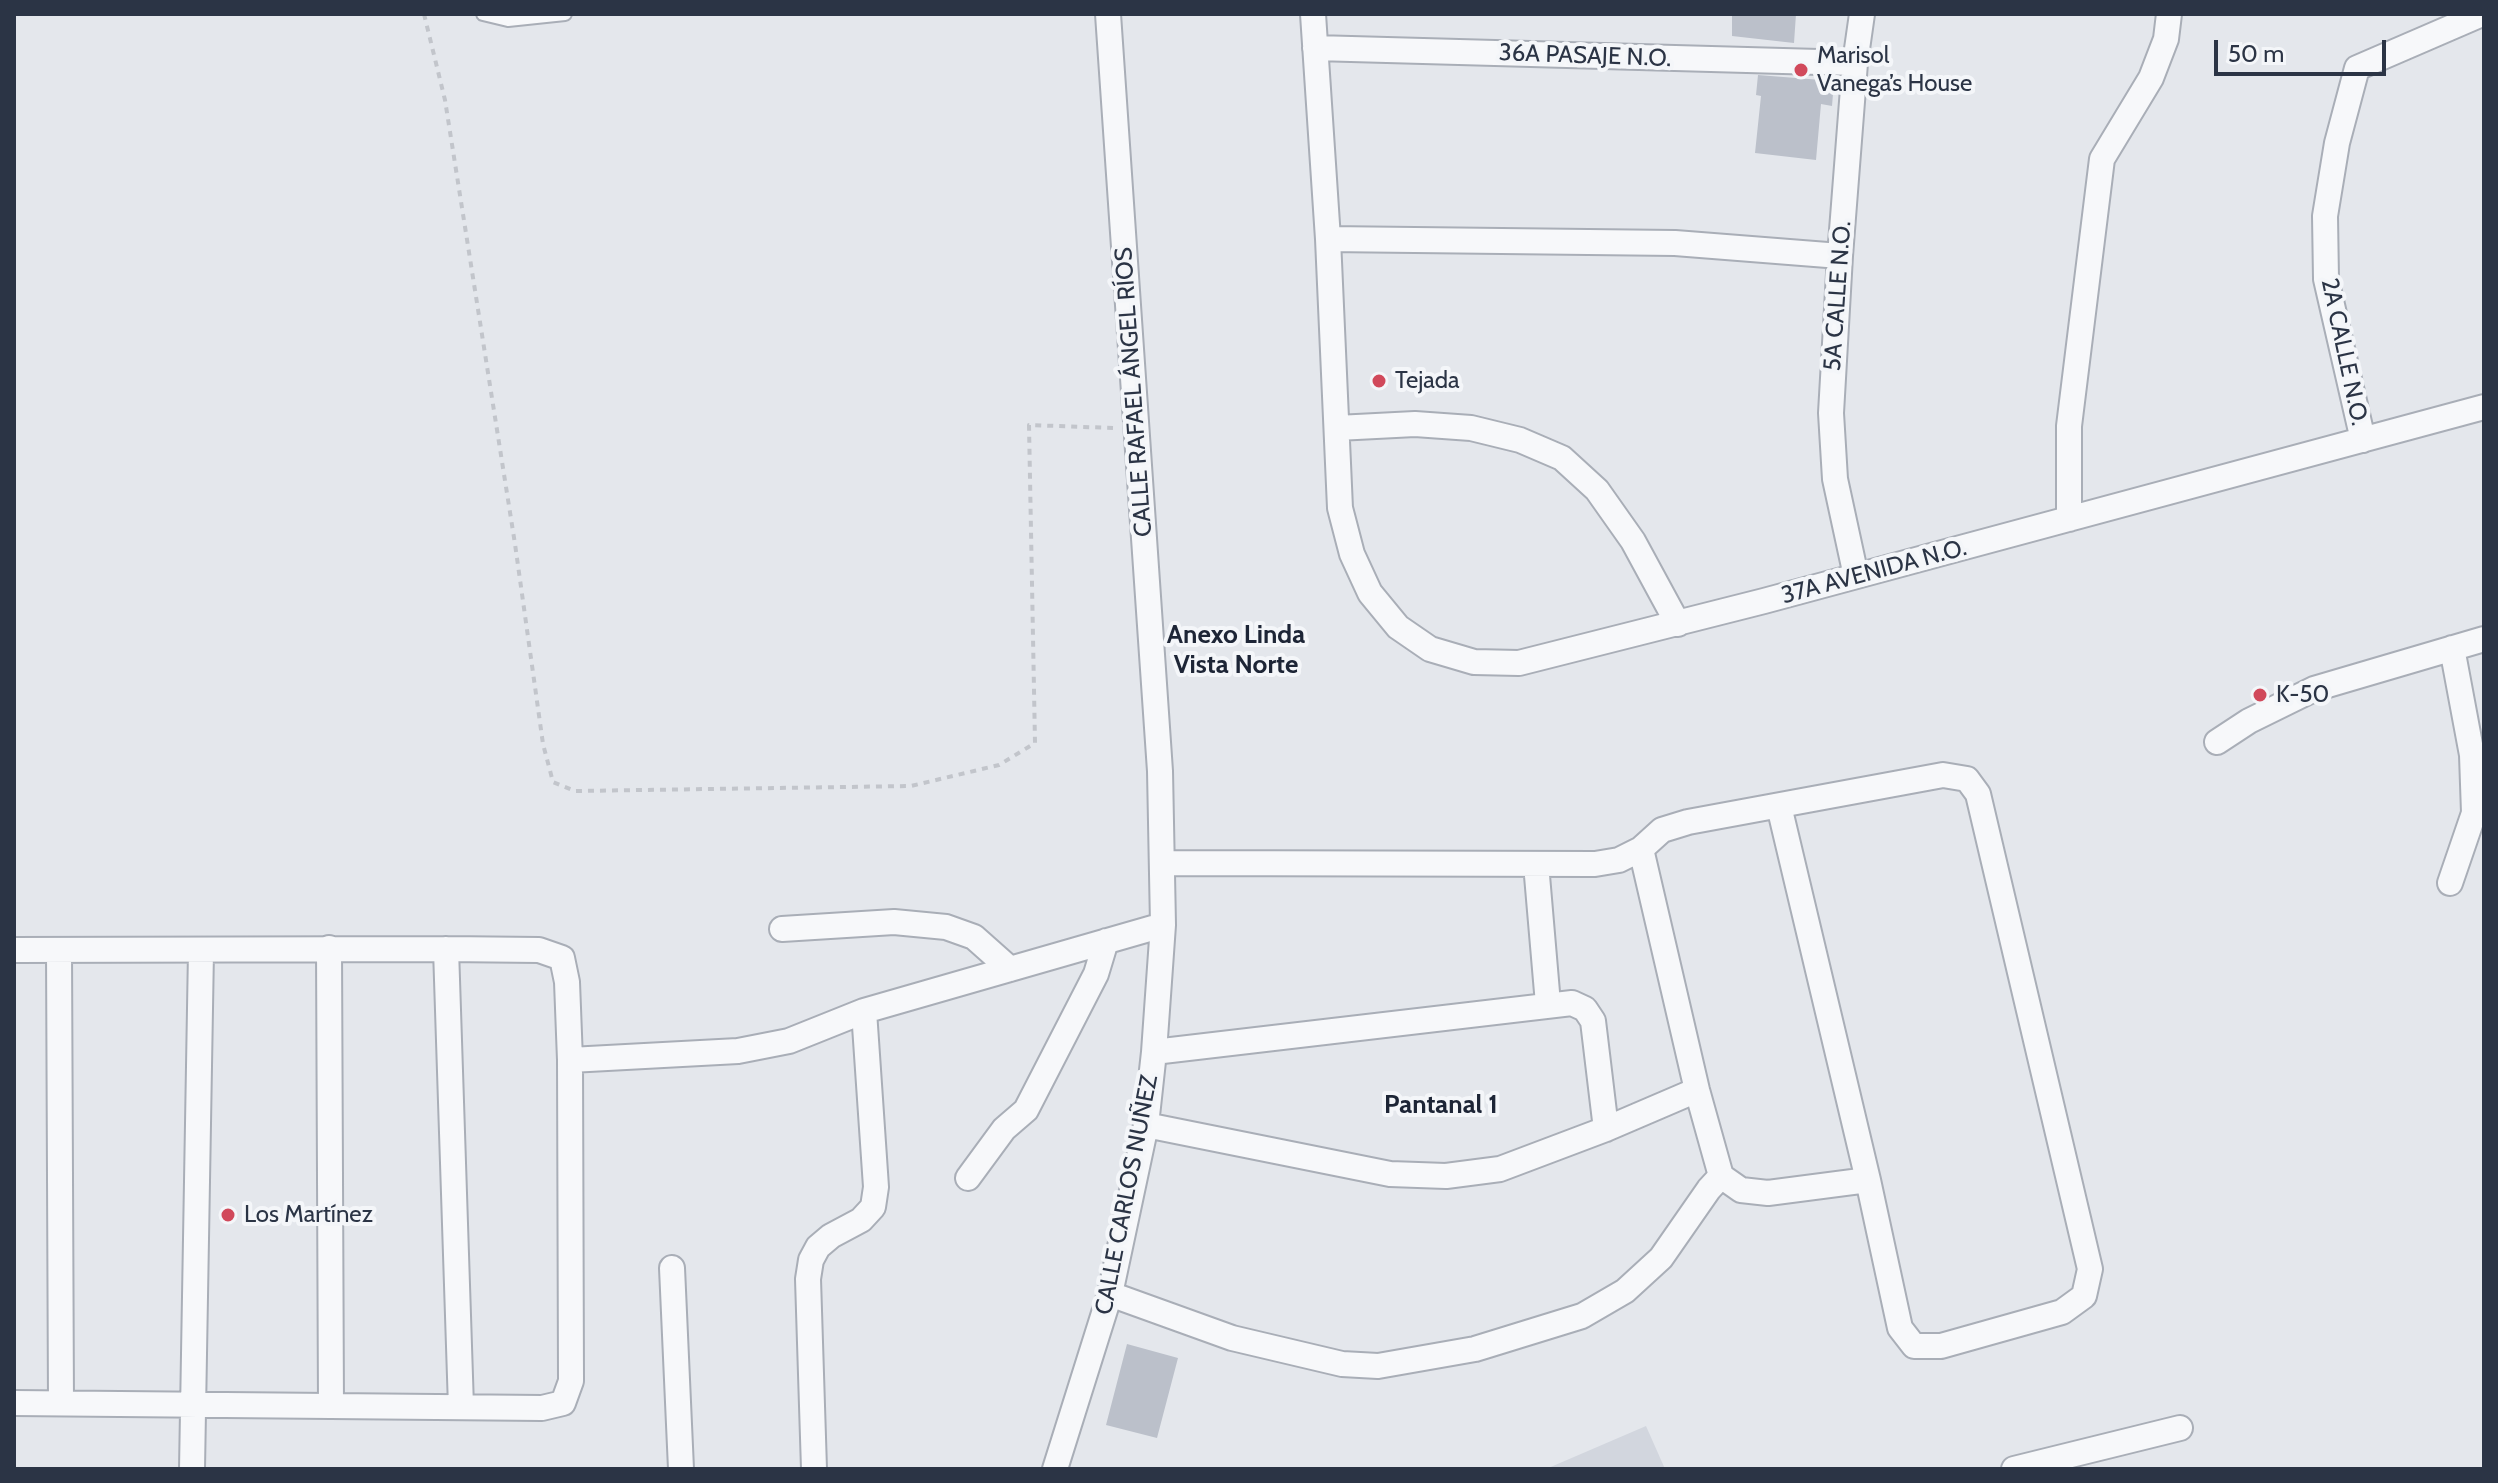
<!DOCTYPE html>
<meta charset="utf-8">
<style>
body{margin:0}
#map{position:relative;width:2498px;height:1483px;overflow:hidden;background:#e4e7ec;font-family:Cabin,sans-serif}
canvas{display:block}
.frame{position:absolute;inset:0;border:16px solid #2b3445;pointer-events:none}
.scale{position:absolute;left:2214px;top:40px;width:172px;height:36px;box-sizing:border-box;border:4px solid #2b3445;border-top:0;padding-left:10px;font-size:24px;line-height:28px;white-space:nowrap;color:#2b3445;-webkit-text-stroke:6px #f4f6f9;paint-order:stroke}
</style>
<div id="map">
<canvas width="2498" height="1483"></canvas>
<div class="frame"></div>
<div class="scale">50 m</div>
</div>
<script>
const ctx = document.querySelector('canvas').getContext('2d');
ctx.lineJoin = 'round';
function paint(path, color) {
  ctx.fillStyle = color;
  ctx.fill(path, 'evenodd');
}
function poly(rows) {
  const path = new Path2D();
  for (const r of rows) {
    path.moveTo(r[0], r[1]);
    for (let i = 2; i < r.length; i += 2) path.lineTo(r[i], r[i + 1]);
  }
  return path;
}
function trace(path, color, width, dash) {
  ctx.strokeStyle = color;
  ctx.lineWidth = width;
  ctx.lineCap = dash ? 'butt' : 'round';
  ctx.setLineDash(dash || []);
  ctx.stroke(path);
}
function write(font, color, halo, rows, align = 'center') {
  ctx.font = font + ' Cabin,sans-serif';
  ctx.lineWidth = 8;
  ctx.setLineDash([]);
  ctx.textBaseline = 'middle';
  ctx.strokeStyle = halo;
  ctx.fillStyle = color;
  for (const [text, x, y, turn = 0] of rows) {
    ctx.save();
    ctx.translate(x, y);
    ctx.rotate((+turn || 0) * Math.PI / 180);
    ctx.textAlign = isNaN(turn) ? turn : align;
    if (halo) ctx.strokeText(text, 0, 0);
    ctx.fillText(text, 0, 0);
    ctx.restore();
  }
}
paint(poly([
 [1646,1426,1665,1469,1546,1469]
]), '#d2d6de');
paint(poly([
 [1732,14,1796,14,1794,43,1732,36],
 [1758,75,1834,81,1832,106,1821,104,1816,160,1755,153,1761,96,1756,95],
 [1127,1344,1178,1358,1157,1438,1106,1425]
]), '#bbc0ca');
const service = poly([
 [483,14,508,20,565,14]
]);
const minor = poly([
 [1313,14,1328,239,1340,508,1352,554,1370,593,1398,627,1430,649,1474,662,1519,663,1764,601,2484,407],
 [1315,48,1855,63],
 [1328,239,1675,243,1840,256],
 [1337,428,1415,424,1471,428,1520,440,1562,458,1597,490,1633,541,1678,624],
 [2363,440,2326,279,2325,216,2337,143,2357,68,2482,14],
 [2069,519,2069,426,2102,159,2151,78,2166,39,2169,14],
 [1856,576,1835,479,1831,413,1840,256,1855,63,1862,14],
 [2217,742,2249,721,2314,689,2484,639],
 [1641,849,1697,1090,1721,1176,1741,1190,1768,1193,1868,1180],
 [1164,863,1595,864,1619,860,1641,849,1662,830,1688,822,1943,775,1967,779,1978,794,2090,1269,2084,1296,2062,1312,1941,1346,1914,1346,1900,1328,1868,1180,1779,806],
 [1536,864,1548,1004],
 [2450,883,2474,813,2472,755,2452,648],
 [782,929,894,922,946,927,974,937,1010,969],
 [329,948,331,1405],
 [446,949,461,1407],
 [14,950,446,949,539,950,562,958,567,982,570,1060,571,1381,563,1403,542,1408,14,1403],
 [59,950,61,1403],
 [1154,1052,1572,1003,1585,1009,1593,1021,1606,1129],
 [570,1060,738,1051,789,1041,864,1011,1163,925],
 [1146,1125,1390,1174,1446,1176,1500,1169,1606,1129,1697,1090],
 [968,1178,1004,1129,1026,1110,1096,974,1106,941],
 [672,1268,681,1469],
 [1110,1294,1232,1338,1342,1364,1378,1366,1475,1349,1582,1316,1625,1291,1661,1258,1709,1189,1721,1176],
 [192,1469,201,951],
 [814,1469,808,1279,811,1260,818,1247,831,1236,861,1220,873,1207,876,1187,864,1011],
 [1055,1469,1110,1294,1146,1125,1154,1052,1163,925,1160,771,1108,14],
 [2014,1469,2180,1428]
]);
trace(service, '#a9aeb7', 16);
trace(minor, '#a9aeb7', 28);
trace(poly([
 [424,14,445,100,515,544,543,744,553,782,575,791,911,786,999,765,1035,743,1029,425,1113,428]
]), '#c2c5cb', 4, [6, 6]);
trace(service, '#f7f8fa', 12);
trace(minor, '#f7f8fa', 24);
for (const [x, y, r, color] of [
 [1801,70,8,"#d1495b"],
 [1379,381,8,"#d1495b"],
 [2260,695,8,"#d1495b"],
 [228,1215,8,"#d1495b"]
]) {
  const dot = new Path2D();
  dot.arc(x, y, r, 0, 2 * Math.PI);
  ctx.fillStyle = color;
  ctx.fill(dot);
  trace(dot, '#f4f6f9', 3);
}
write('24px', '#2b3445', '#f4f6f9', [
 ["36A PASAJE N.O.",1585,56,2],
 ["5A CALLE N.O.",1838,296,-86],
 ["2A CALLE N.O.",2344,352,78],
 ["CALLE RAFAEL ÁNGEL RÍOS",1134,392,-94],
 ["37A AVENIDA N.O.",1874,572,-15],
 ["CALLE CARLOS NUÑEZ",1127,1195,-79]
]);
write('24px', '#2b3445', '#f4f6f9', [
 ["Marisol",1817,56],
 ["Vanega’s House",1817,84],
 ["Tejada",1395,381],
 ["K-50",2276,695],
 ["Los Martínez",244,1215]
], 'left');
write('bold 26px', '#1d2536', '#f4f6f9', [
 ["Anexo Linda",1236,635],
 ["Vista Norte",1236,665],
 ["Pantanal 1",1441,1105]
]);
</script>
